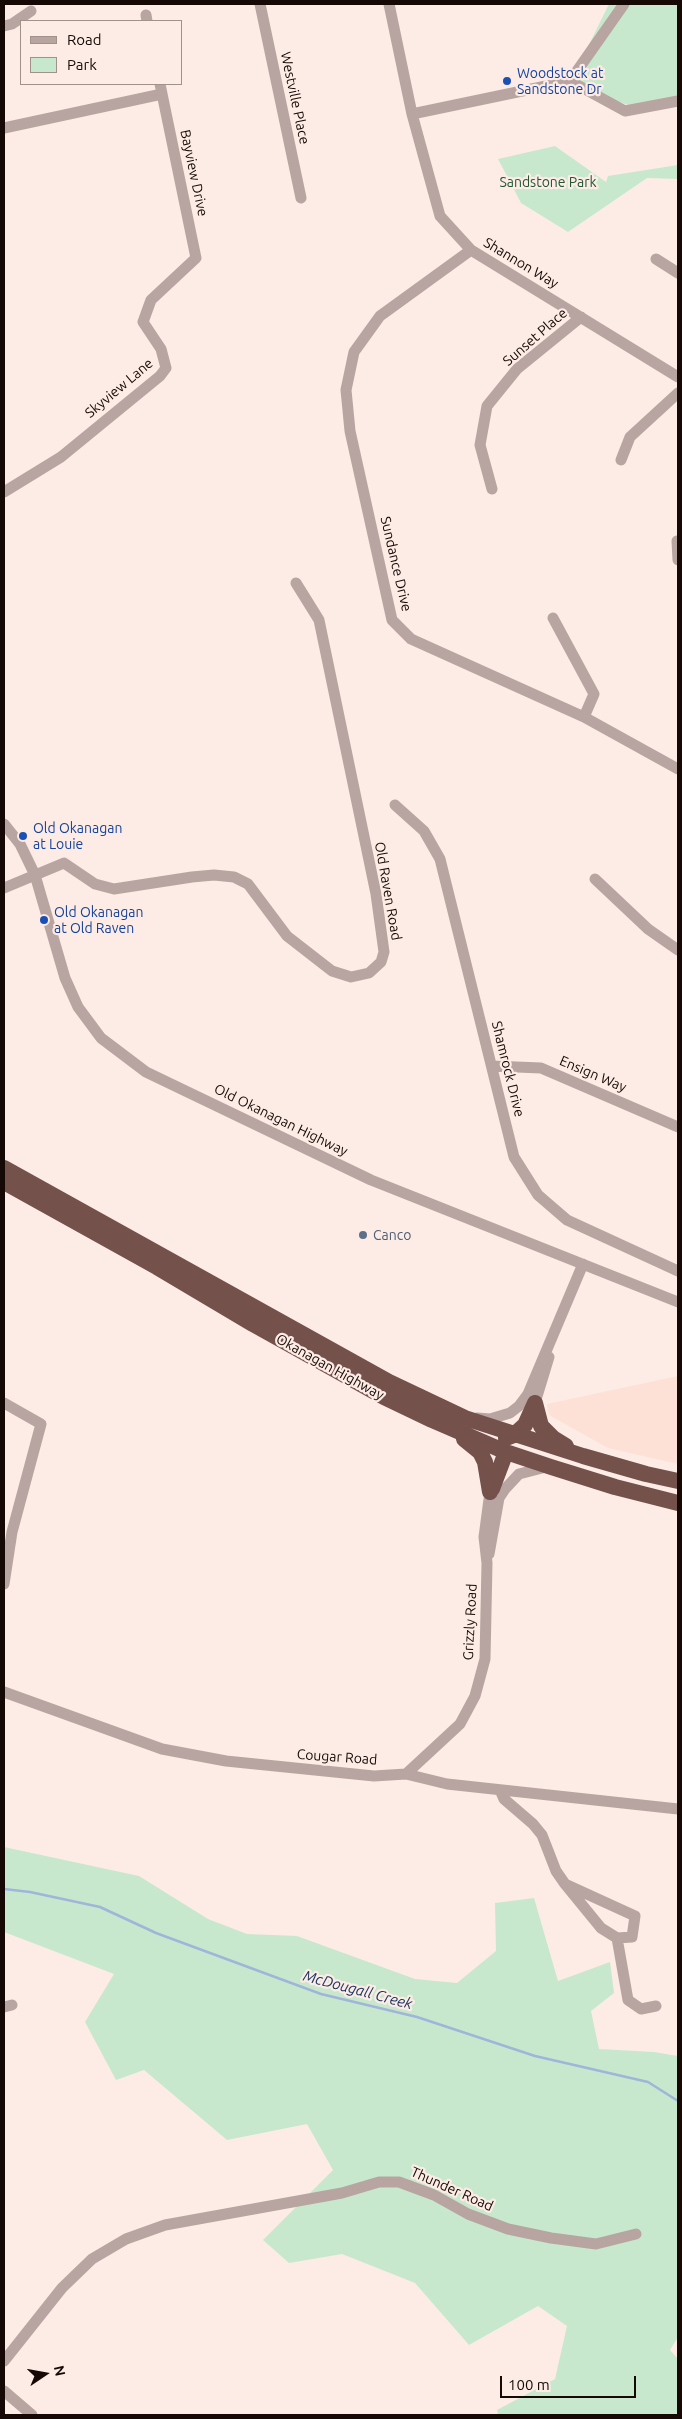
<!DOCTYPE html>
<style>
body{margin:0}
#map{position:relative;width:682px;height:2419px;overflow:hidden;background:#fcece5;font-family:Ubuntu,sans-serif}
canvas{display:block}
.frame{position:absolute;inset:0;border:5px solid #160905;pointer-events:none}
.legend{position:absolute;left:20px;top:20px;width:162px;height:65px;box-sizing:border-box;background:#fcece5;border:1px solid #a0918b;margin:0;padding:6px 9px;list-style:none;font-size:15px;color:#160905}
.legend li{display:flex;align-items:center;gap:10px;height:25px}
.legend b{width:25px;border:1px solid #a0918b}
.north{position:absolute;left:20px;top:2349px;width:50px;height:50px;-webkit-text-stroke:4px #fcece5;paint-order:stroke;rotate:78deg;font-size:14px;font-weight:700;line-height:20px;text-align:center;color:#160905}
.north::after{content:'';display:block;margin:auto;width:18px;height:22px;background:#160905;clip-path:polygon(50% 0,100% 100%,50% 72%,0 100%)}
.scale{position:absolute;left:500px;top:2376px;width:136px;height:22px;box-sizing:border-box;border:2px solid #160905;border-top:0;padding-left:6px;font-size:15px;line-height:18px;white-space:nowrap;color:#160905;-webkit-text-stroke:4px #fcece5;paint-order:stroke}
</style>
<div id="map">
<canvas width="682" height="2419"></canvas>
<div class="frame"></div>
<ul class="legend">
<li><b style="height:6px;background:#b8a5a2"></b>Road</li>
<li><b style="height:14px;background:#c8e8cd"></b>Park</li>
</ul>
<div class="north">N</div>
<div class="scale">100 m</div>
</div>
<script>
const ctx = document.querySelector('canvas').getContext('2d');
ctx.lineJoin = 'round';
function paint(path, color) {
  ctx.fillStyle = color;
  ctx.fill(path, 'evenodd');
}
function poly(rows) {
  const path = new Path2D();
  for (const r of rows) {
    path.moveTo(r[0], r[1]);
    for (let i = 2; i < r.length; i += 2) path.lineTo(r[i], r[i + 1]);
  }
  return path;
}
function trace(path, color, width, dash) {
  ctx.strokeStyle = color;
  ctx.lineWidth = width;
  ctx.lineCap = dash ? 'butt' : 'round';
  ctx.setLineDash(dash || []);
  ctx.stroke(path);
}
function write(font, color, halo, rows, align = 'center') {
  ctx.font = font + ' Ubuntu,sans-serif';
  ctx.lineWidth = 4.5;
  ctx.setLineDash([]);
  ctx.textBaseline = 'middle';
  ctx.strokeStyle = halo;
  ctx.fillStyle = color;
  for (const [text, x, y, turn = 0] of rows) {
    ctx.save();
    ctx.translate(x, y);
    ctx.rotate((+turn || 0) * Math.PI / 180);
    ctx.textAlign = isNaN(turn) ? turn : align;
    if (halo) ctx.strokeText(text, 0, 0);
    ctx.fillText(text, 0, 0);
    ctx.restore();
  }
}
paint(poly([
 [678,1376,678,1464,608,1448,549,1415,547,1404]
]), '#fee1d6');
paint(poly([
 [609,4,678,4,678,99,634,107,569,85],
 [555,146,606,182,608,176,678,165,678,179,647,178,568,232,521,203,498,159],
 [4,1847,139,1876,208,1919,247,1934,297,1936,415,1979,457,1983,496,1951,495,1903,534,1898,558,1981,610,1962,614,1993,591,2011,599,2049,654,2052,678,2056,678,2337,670,2350,678,2359,678,2415,498,2415,497,2410,555,2379,567,2326,538,2306,469,2345,415,2283,342,2254,289,2263,263,2240,333,2170,307,2124,227,2140,144,2070,116,2080,85,2022,114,1974,4,1932]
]), '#c8e8cd');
trace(poly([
 [4,1889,30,1892,100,1907,156,1933,321,1994,417,2017,535,2056,648,2082,678,2101]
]), '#a0b5d9', 2.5);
trace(poly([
 [260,4,301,198],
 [389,4,412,114,440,216,471,250,678,377],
 [146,15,147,21],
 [4,26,12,24,31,11],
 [570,81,625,111,678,101],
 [412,114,570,81,624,4],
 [4,128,162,94],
 [471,250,380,316,354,352,346,390,350,431,392,620,411,639,584,717,678,769],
 [656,259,678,273],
 [621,460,630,437,678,393],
 [492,489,480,445,487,406,517,369,581,317],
 [4,492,61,457,160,376,166,368,161,349,143,322,151,300,196,258,160,84],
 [677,541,678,560],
 [553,618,594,694,584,717],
 [395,805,424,831,440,859,514,1157,538,1195,567,1220,678,1271],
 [4,824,20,844,35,875,65,978,78,1007,101,1038,146,1072,371,1180,678,1302],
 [595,879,648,929,678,950],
 [4,888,64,863,95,884,114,889,192,877,214,875,234,877,248,884,287,936,332,971,351,977,369,973,381,962,384,952,376,894,319,620,296,583],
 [492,1066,541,1068,678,1127],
 [4,1403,41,1424,12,1532,4,1584],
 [535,1403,549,1357],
 [477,1418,490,1419,510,1413,519,1406,528,1394,583,1264],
 [489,1554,499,1498,505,1489,519,1474,546,1467],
 [4,1692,162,1749,226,1761,374,1776,406,1774,447,1784,678,1809],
 [406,1774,460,1724,475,1696,485,1659,487,1563,484,1537,490,1492],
 [500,1790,504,1799,533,1824,542,1835,556,1871,565,1884,635,1916,632,1937,617,1938,601,1928,565,1884],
 [617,1938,628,2000,641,2009,656,2006],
 [4,2007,12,2005],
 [4,2361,62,2288,92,2259,126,2239,165,2225,342,2193,379,2182,399,2182,434,2195,468,2214,508,2229,551,2238,596,2244,636,2234],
 [4,2391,32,2415]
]), '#b8a5a2', 11);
trace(poly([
 [4,1168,389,1382,465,1418,583,1456,646,1474,678,1481],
 [4,1182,157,1267,253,1324,384,1397,432,1420,506,1452,551,1467,615,1487,678,1503],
 [535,1403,541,1426,553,1438,566,1446],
 [506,1438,514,1435,525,1425,535,1403],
 [464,1439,480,1452,485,1462,490,1492],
 [492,1489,506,1452]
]), '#75514c', 16);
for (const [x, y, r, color] of [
 [507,81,5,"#1a4fb4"],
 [23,836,5,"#1a4fb4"],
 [44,920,5,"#1a4fb4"],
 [363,1235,5,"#5c6f8a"]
]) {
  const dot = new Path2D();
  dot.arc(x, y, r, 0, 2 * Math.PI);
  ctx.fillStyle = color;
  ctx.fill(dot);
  trace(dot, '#fcece5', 2);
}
write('14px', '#164399', '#fcece5', [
 ["Woodstock at",517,73],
 ["Sandstone Dr",517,89],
 ["Old Okanagan",33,828],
 ["at Louie",33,844],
 ["Old Okanagan",54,912],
 ["at Old Raven",54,928]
], 'left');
write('14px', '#160905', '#fcece5', [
 ["Westville Place",295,98,78],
 ["Bayview Drive",194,173,78],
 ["Shannon Way",521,263,31],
 ["Sunset Place",535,337,-41],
 ["Skyview Lane",119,388,-40],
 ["Sundance Drive",396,564,77],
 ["Old Raven Road",388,891,80],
 ["Shamrock Drive",508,1069,76],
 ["Ensign Way",593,1074,23],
 ["Old Okanagan Highway",281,1120,26],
 ["Okanagan Highway",330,1367,29],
 ["Grizzly Road",470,1622,-87],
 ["Cougar Road",337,1757,4],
 ["Thunder Road",452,2189,24]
]);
write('14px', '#205731', '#fcece5', [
 ["Sandstone Park",548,182]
]);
write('14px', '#4e5e75', '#fcece5', [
 ["Canco",373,1235]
], 'left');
write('italic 15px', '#1c3663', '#fcece5', [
 ["McDougall Creek",358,1990,15]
]);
</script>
